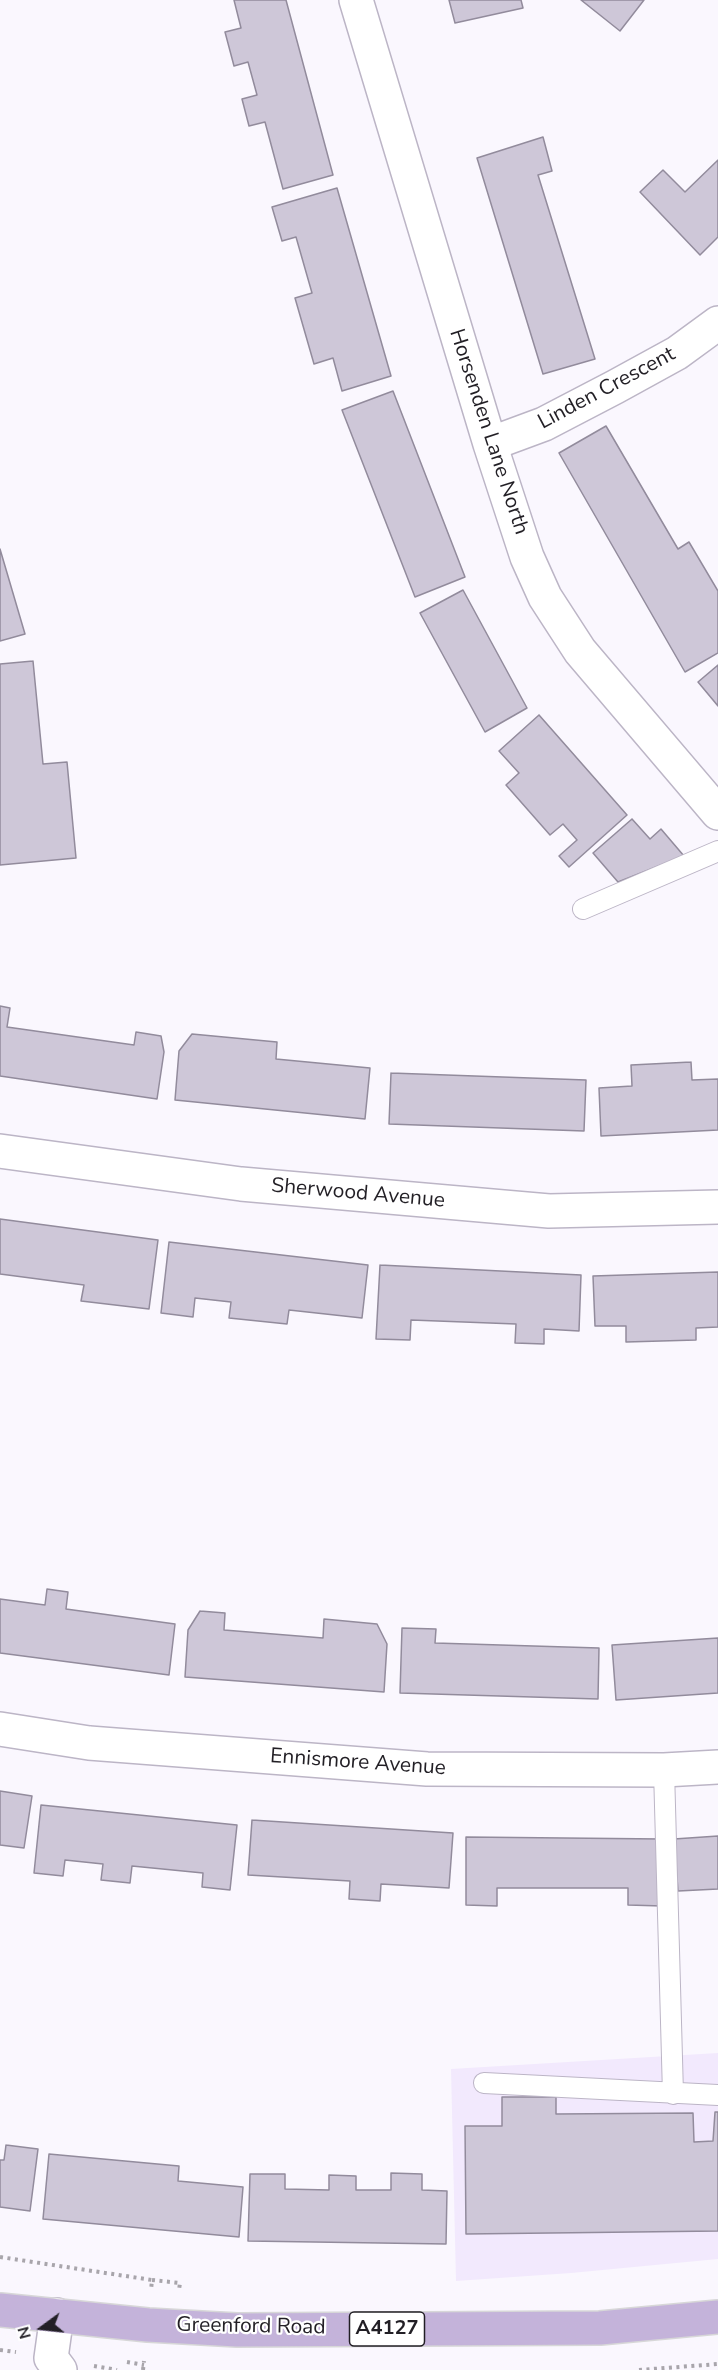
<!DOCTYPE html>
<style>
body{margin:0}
#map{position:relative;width:718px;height:2370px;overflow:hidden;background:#faf7fe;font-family:"Nunito Sans",sans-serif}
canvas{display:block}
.north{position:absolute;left:12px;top:2298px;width:60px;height:60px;-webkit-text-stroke:4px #fff;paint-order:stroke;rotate:255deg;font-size:16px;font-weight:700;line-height:24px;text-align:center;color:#221f25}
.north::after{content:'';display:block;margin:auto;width:21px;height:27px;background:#221f25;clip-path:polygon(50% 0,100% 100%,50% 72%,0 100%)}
</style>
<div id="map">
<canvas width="718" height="2370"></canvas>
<div class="north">N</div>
</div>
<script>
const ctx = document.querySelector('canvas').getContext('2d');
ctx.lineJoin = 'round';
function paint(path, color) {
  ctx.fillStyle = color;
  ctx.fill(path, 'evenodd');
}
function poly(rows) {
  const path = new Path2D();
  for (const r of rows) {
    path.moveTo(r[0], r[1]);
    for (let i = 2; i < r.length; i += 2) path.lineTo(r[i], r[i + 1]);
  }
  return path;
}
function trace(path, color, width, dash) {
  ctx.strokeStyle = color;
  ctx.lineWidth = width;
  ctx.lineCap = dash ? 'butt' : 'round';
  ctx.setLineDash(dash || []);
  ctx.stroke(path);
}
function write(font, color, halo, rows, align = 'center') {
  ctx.font = font + ' "Nunito Sans",sans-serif';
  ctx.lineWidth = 4.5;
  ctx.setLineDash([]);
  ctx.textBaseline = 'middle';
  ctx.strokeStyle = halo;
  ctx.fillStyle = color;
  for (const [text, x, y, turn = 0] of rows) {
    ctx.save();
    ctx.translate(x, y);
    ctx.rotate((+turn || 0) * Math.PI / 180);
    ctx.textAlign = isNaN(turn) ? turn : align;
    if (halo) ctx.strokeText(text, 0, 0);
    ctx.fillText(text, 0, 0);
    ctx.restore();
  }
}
paint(poly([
 [718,2053,718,2259,571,2273,456,2281,451,2069]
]), '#f2e9fd');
const building = poly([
 [234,0,286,0,333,175,283,189,265,122,249,126,242,99,257,95,248,62,234,66,225,32,241,28,234,0],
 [449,0,521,0,523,8,455,23,449,0],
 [581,0,644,0,620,31,581,0],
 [543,137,552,171,538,175,595,359,543,374,477,158,543,137],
 [718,160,718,237,700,255,640,192,663,170,685,192,718,160],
 [337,188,391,376,342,391,333,358,314,364,295,298,312,293,296,237,282,241,272,207,337,188],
 [393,391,465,577,415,597,342,410,393,391],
 [606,426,678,549,689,542,718,591,718,653,685,672,559,453,606,426],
 [0,549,25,634,0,641,0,549],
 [463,590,527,708,485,732,420,613,463,590],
 [33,661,43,764,67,762,76,858,0,865,0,664,33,661],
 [718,665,718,706,698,682,718,665],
 [539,715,627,815,569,867,559,856,577,840,563,824,550,835,506,785,519,773,499,751,539,715],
 [632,819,650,839,661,829,684,856,618,882,593,853,632,819],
 [0,1006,10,1008,7,1027,134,1045,136,1032,161,1036,164,1052,157,1099,0,1076,0,1006],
 [192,1034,277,1042,276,1059,370,1068,365,1119,175,1100,179,1051,192,1034],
 [691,1062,692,1080,718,1079,718,1130,601,1136,599,1088,632,1086,631,1065,691,1062],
 [391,1073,586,1080,584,1131,389,1124,391,1073],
 [0,1219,158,1240,149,1309,81,1301,84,1285,0,1274,0,1219],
 [169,1242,368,1265,362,1318,289,1310,287,1324,229,1318,231,1302,195,1298,193,1317,161,1313,169,1242],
 [380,1265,581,1275,579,1331,544,1329,544,1344,515,1343,516,1324,411,1320,410,1340,376,1339,380,1265],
 [718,1272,718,1327,696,1328,696,1340,626,1342,626,1326,595,1326,593,1276,718,1272],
 [47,1589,68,1592,66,1609,175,1624,169,1675,0,1653,0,1599,45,1605,47,1589],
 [200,1611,225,1613,224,1630,323,1638,324,1619,377,1624,387,1644,384,1692,185,1677,188,1630,200,1611],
 [402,1628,436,1629,435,1643,599,1648,598,1699,400,1693,402,1628],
 [718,1638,718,1693,616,1700,612,1645,718,1638],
 [0,1791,32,1796,24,1848,0,1845,0,1791],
 [41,1805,237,1825,230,1890,202,1887,203,1873,132,1866,130,1883,101,1880,103,1864,65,1860,63,1876,34,1873,41,1805],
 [252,1820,453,1833,449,1888,381,1884,380,1901,349,1899,350,1881,248,1875,252,1820],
 [718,1836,718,1889,678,1891,674,1839,718,1836],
 [466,1837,662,1839,662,1906,628,1905,628,1888,497,1888,497,1906,466,1905,466,1837],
 [502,2097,556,2097,556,2114,693,2113,694,2142,713,2141,715,2112,718,2112,718,2231,466,2234,465,2126,502,2126,502,2097],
 [6,2145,38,2149,30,2211,0,2207,0,2160,4,2160,6,2145],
 [49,2154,179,2166,178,2181,243,2187,239,2237,43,2219,49,2154],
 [391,2173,422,2174,422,2190,447,2191,446,2244,248,2241,250,2174,285,2174,285,2189,329,2190,329,2175,356,2176,356,2190,391,2190,391,2173]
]);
paint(building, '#cec7d8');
trace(building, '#928b9c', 1.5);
const service = poly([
 [583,909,718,851],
 [664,1770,673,2094],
 [484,2083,718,2095]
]);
const minor = poly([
 [356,0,490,444,527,557,545,597,580,651,718,813],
 [490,444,544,424,615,387,677,353,718,323],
 [0,1151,241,1184,549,1211,718,1207],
 [0,1729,89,1743,427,1769,664,1770,718,1767]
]);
const tertiary = poly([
 [57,2315,51,2358,60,2370]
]);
const primary = poly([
 [0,2310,148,2325,237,2330,600,2328,718,2317]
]);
trace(service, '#bcb5c6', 22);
trace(minor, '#bcb5c6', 36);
trace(tertiary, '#bcb5c6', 36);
trace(primary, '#d7d7d8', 36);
trace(poly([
 [0,2257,152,2280,151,2290],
 [152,2280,180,2283,179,2290],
 [0,2350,16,2352],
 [127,2362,144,2365],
 [94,2366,117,2370],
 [143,2370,144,2361],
 [639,2370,718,2364]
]), '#a8a5ab', 4, [3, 4.5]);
trace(service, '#fff', 20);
trace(minor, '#fff', 33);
trace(tertiary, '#fff', 33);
trace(primary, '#c4b3da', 33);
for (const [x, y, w] of [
 [387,2329,75]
]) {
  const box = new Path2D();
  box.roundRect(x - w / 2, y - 17, w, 34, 4.5);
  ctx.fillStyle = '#fff';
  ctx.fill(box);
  trace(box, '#221f25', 1.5);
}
write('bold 20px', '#221f25', null, [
 ["A4127",387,2329]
]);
write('21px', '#221f25', '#fff', [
 ["Linden Crescent",607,389,-28],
 ["Horsenden Lane North",488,432,72],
 ["Sherwood Avenue",358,1194,5],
 ["Ennismore Avenue",358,1763,4],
 ["Greenford Road",251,2327,1]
]);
</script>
